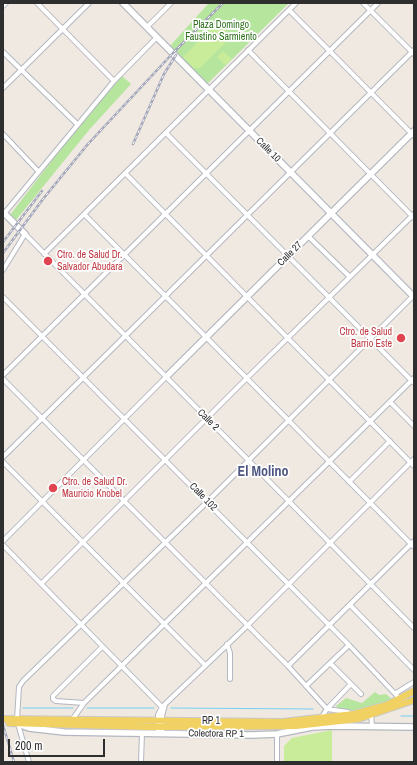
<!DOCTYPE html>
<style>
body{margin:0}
#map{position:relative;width:417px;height:765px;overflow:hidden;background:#efe9e1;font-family:"Archivo Narrow",sans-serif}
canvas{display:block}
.frame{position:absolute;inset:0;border:4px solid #2e2e2e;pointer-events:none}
.scale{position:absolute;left:8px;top:739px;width:97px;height:18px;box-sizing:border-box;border:2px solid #2e2e2e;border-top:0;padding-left:5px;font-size:12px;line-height:14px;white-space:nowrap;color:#2e2e2e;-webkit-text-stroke:3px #fff;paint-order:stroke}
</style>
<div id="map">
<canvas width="417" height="765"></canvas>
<div class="frame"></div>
<div class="scale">200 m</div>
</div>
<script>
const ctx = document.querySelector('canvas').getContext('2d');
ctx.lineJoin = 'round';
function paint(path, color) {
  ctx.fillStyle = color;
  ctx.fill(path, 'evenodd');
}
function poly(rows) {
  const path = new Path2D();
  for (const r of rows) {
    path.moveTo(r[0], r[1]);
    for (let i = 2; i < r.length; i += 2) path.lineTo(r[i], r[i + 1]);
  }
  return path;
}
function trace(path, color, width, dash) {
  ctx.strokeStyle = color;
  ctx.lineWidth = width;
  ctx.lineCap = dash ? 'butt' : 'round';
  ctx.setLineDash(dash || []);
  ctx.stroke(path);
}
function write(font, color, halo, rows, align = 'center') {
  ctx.font = font + ' "Archivo Narrow",sans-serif';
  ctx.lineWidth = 3.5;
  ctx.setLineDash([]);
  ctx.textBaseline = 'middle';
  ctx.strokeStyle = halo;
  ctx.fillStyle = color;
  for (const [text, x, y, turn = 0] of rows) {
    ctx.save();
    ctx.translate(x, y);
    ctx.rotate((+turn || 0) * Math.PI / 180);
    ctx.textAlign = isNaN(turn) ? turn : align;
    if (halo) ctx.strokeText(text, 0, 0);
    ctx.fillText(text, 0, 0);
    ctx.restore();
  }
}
paint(poly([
 [209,3,289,3,207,84,169,47],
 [122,76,131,84,89,130,16,220,10,215,73,133],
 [375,692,379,695,386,694,394,701,362,710,346,710,338,708,336,706,346,698,362,703]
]), '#b6e59e');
paint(poly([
 [217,23,232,36,200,68,194,68,183,57],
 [223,51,232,59,225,65,217,57],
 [332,730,332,762,284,762,284,746,292,738]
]), '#c9ec9a');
trace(poly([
 [23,708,73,708],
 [87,708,154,708],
 [171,708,313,709],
 [401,716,414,716]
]), '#75cff0', 1);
const street = poly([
 [37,3,114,81],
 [363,3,414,54],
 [3,6,6,3],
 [289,10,414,136],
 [147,27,171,3],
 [248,50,414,218],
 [3,52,77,124],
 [3,88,89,3],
 [166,133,414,383],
 [3,134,38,171],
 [125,173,414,466],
 [84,214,414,547],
 [3,215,114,81,157,37],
 [308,236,350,277],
 [44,254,296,3],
 [3,270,25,234,414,628],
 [3,297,349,645,400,699],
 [3,375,378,3],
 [3,379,288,666,327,709,348,712],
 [390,402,414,426],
 [3,457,414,50],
 [3,462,205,665],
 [349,482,390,441],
 [3,541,166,377],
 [3,545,162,707],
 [41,584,246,379,414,214],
 [351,606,414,670],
 [227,644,230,653,230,679],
 [330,663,361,694],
 [288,666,414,541],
 [306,686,349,645],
 [396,693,414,682],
 [84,703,56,701,53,699,53,696,102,647],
 [371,712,372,726],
 [321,718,327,709,351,684],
 [17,719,19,687,23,681,207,502,414,295],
 [72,720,84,703,414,378],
 [18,724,29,762],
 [158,734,158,715,162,707,248,625,414,459],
 [162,734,162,716,165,705],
 [277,734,277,762],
 [141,762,142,733]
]);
const secondary = poly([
 [123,3,414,297],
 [3,212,25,234],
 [166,377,414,131],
 [18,724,29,728,64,732,252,735,277,734,312,727,332,726,414,727]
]);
const primary = poly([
 [3,719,282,722,354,714,387,705,414,691],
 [9,723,150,727,296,726,358,719,414,700]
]);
trace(street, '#b4b7c1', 6);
trace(secondary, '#b4b7c1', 8);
trace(primary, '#c9c9c9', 8);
trace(street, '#fff', 4);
trace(secondary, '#fff', 5.5);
trace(primary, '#f2d163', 6);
const rail = poly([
 [133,144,164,74,176,55],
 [3,242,42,191],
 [3,253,43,199,88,144,173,53,223,3],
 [3,725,14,762]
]);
trace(rail, '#a3a6b8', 2.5);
trace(rail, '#fff', 1, [3]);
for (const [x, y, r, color] of [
 [48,261,5,"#e0444e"],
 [401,338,5,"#e0444e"],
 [53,488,5,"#e0444e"]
]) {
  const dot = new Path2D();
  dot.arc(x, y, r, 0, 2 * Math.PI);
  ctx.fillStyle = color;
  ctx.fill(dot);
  trace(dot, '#fff', 1.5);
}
write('10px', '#2c6e1b', '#fff', [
 ["Plaza Domingo",221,25],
 ["Faustino Sarmiento",221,37]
]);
write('10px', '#2e2e2e', '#fff', [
 ["Calle 10",268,150,45],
 ["Calle 27",290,254,-45],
 ["Calle 2",208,420,45],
 ["Calle 102",203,497,46],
 ["RP 1",211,721],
 ["Colectora RP 1",216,734,1]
]);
write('10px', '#be3a42', '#fff', [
 ["Ctro. de Salud Dr.",57,255],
 ["Salvador Abudara",57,267],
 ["Ctro. de Salud",392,332,"right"],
 ["Barrio Este",392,344,"right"],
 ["Ctro. de Salud Dr.",62,482],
 ["Mauricio Knobel",62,494]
], 'left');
write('bold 14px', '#4d5680', '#fff', [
 ["El Molino",263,472]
]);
</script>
